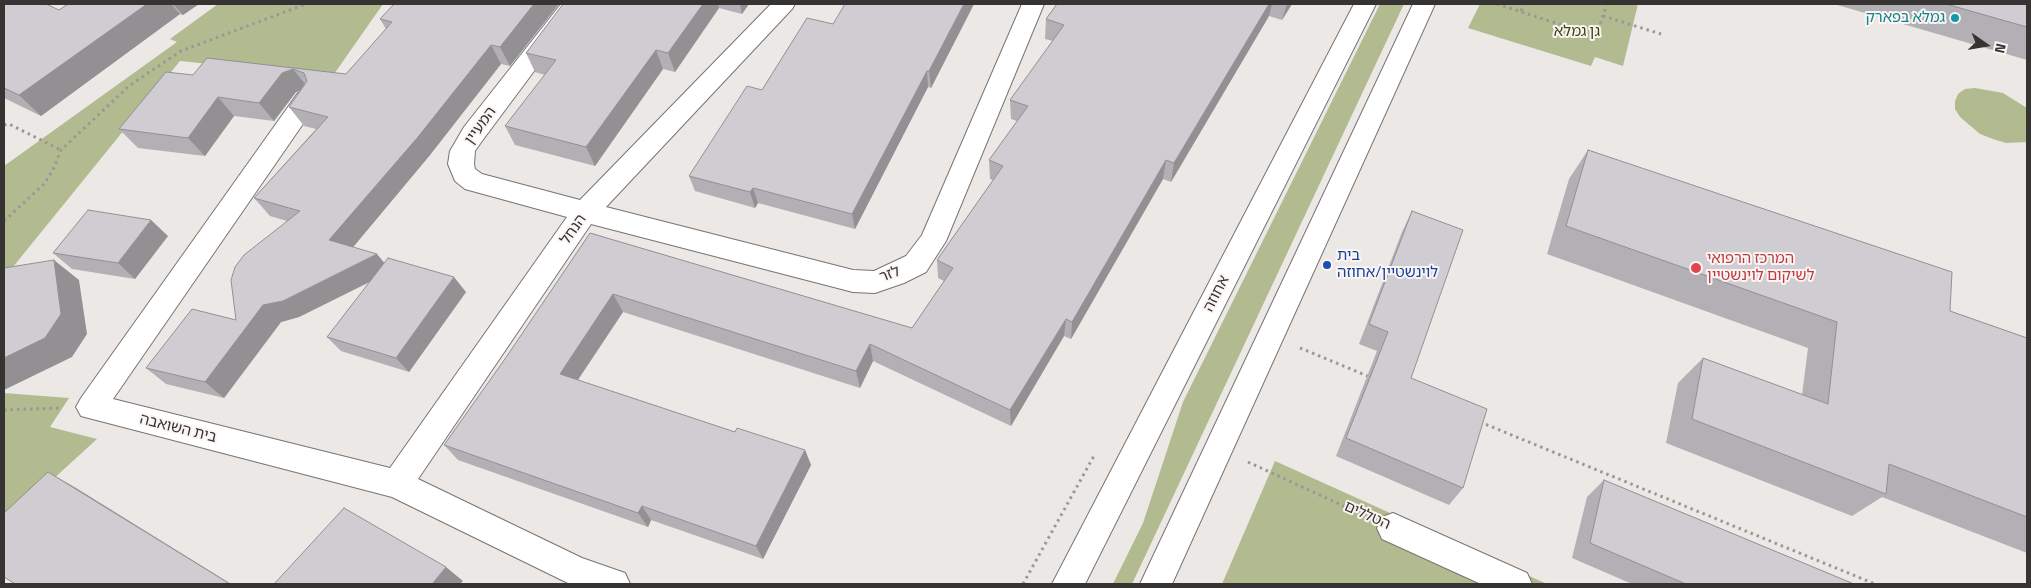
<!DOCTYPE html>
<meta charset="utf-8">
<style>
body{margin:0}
#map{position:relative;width:2031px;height:588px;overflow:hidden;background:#ece8e5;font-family:"Titillium Web",sans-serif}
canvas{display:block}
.frame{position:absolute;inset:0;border:5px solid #363433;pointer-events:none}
.north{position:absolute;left:1961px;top:20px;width:50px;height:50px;-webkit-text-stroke:4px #faf5f2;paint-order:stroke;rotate:103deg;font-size:14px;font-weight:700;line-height:20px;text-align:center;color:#363433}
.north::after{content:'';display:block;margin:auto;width:18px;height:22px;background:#363433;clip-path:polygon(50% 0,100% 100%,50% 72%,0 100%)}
</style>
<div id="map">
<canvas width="2031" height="588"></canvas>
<div class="frame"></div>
<div class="north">N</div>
</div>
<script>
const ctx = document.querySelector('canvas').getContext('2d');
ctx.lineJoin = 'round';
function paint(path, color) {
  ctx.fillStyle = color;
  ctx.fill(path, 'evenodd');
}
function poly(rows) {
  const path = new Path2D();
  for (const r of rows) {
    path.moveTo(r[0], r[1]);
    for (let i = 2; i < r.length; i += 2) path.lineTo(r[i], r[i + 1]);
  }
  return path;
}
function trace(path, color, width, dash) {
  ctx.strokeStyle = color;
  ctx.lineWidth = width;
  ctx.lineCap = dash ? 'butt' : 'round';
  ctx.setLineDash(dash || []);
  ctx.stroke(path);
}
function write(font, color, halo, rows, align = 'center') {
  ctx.font = font + ' "Titillium Web","Noto Sans Hebrew",sans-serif';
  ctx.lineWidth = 4;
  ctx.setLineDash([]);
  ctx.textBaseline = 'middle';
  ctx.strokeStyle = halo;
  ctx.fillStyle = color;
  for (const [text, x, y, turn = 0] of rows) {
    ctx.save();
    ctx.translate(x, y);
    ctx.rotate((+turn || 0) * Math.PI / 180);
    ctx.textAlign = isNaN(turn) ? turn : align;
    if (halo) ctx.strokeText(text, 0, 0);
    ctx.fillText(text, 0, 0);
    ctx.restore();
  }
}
paint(poly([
 [218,4,383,4,332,77,180,61,4,278,4,166,177,42,170,39],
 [1380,4,1404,4,1132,584,1113,584,1143,523,1183,402],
 [1480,4,1638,4,1623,66,1595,57,1591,66,1468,28],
 [1975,88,2003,93,2027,108,2027,142,2006,143,1993,139,1980,134,1960,117,1955,109,1955,101,1958,94,1965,89],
 [4,393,69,398,50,427,97,439,4,524],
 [1275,461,1547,584,1222,584]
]), '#b1bb8f');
const street = poly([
 [561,4,584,4,482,141,475,151,474,164,475,169,482,174,580,200,771,4,795,4,792,9,606,207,853,270,874,271,906,256,922,235,1022,4,1044,4,946,241,926,272,904,283,875,293,853,292,591,224,418,479,582,558,625,573,630,584,570,584,392,497,81,416,76,407,81,398,298,93,307,90,316,93,319,99,316,105,113,399,390,468,567,217,465,189,455,181,448,164,450,151,464,127,561,4],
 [1393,513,1527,573,1532,584,1481,584,1382,539,1377,528,1382,517,1393,513]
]);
const secondary = poly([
 [1354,4,1376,4,1085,584,1052,584,1354,4],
 [1413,4,1435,4,1172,584,1140,584,1413,4]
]);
trace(street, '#787471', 2);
trace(secondary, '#787471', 2);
trace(poly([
 [1497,4,1596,36,1607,4],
 [1521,11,1524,4],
 [1603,16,1661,34],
 [4,125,9,124,61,150],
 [4,221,44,184,53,170,61,150,129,86,181,51,306,4],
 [1300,348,1370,377],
 [4,410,61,408],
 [1480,422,1875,584],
 [1248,462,1363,515],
 [1023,584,1095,454]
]), '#9b9795', 3, [2.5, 4]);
paint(street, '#fff');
paint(secondary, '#fff');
paint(poly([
 [4,4,59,10,68,4,199,4,183,15,180,14,41,116,4,98],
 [559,4,510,66,501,64,430,155,353,247,384,263,466,292,409,372,341,351,327,337,370,282,299,317,281,322,224,398,166,384,146,368,236,320,287,221,270,216,254,198,316,129,304,126,289,107,300,91,296,92,274,121,234,116,205,156,138,148,119,129,193,75,207,58,346,74,386,29,380,19],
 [563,4,749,4,742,14,719,8,675,72,663,69,595,166,515,145,505,126,545,75,535,72,526,53],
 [974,4,931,88,928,87,855,229,758,203,755,208,695,191,689,176,762,90,833,24],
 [1057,4,1292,4,1282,20,1269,16,1171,182,1163,179,1071,339,1064,336,1011,426,873,361,860,388,623,312,578,380,735,432,805,450,811,465,763,559,651,520,648,527,458,460,444,445,507,356,590,233,912,328,944,281,938,278,937,260,993,180,990,179,989,160,1017,121,1011,119,1010,100,1053,41,1045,39,1046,19],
 [1834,4,2027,4,2027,60],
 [1588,150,1950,311,2027,338,2027,553,1882,497,1852,516,1666,443,1678,383,1703,358,1802,395,1808,348,1547,254,1569,179],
 [1412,211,1411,378,1463,488,1449,505,1336,456,1377,351,1359,344,1402,232],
 [168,236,135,279,72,269,53,253],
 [1604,480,1854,584,1632,584,1572,558,1587,497]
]), '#b3b0b5');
paint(poly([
 [147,4,171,4,180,14,41,116,19,95],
 [173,4,199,4,183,15],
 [534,4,559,4,510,66,500,47],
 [703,4,718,4,719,8,675,72,668,53],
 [740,4,749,4,742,14],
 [964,4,974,4,931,88,929,71],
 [1269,4,1272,4,1269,16,1171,182,1174,163],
 [1287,4,1292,4,1282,20],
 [491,45,501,64,430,155,344,258,329,240],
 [656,50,663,69,595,166,586,147],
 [293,69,308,88,296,92,274,121,259,103,282,73],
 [927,71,928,87,855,229,852,214],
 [218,97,234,116,205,156,188,138],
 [1166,160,1163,179,1071,339,1072,322],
 [753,188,758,203,755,208,750,192],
 [151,220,168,236,135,279,118,263],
 [377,254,391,271,299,317,281,322,224,398,205,382,263,305],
 [54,260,79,280,87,334,72,357,4,390,4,358],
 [454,277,466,292,409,372,396,358],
 [613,294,623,312,571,390,560,374],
 [1066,319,1064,336,1011,426,1010,410],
 [870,344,873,361,860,388,856,371],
 [805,450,811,465,763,559,756,546],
 [48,472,76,488,231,584,230,584],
 [642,506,651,520,648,527,638,513],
 [446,567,463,581,460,584,432,584]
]), '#929093');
const building = poly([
 [4,4,46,4,59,10,68,4,147,4,19,95,4,88,4,4],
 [394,4,534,4,500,47,491,45,418,137,329,240,377,254,283,301,263,305,205,382,146,368,192,309,236,320,231,280,235,267,244,255,300,211,254,198,328,117,289,107,307,81,304,73,293,69,282,73,259,103,218,97,188,138,119,129,166,72,193,75,207,58,346,74,392,22,380,19,394,4],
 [563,4,703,4,668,53,656,50,586,147,505,126,556,60,526,53,563,4],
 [845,4,964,4,929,71,927,71,852,214,753,188,750,192,689,176,747,86,762,90,807,18,833,24,845,4],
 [1057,4,1269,4,1174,163,1166,160,1072,322,1066,319,1010,410,870,344,856,371,613,294,560,374,735,432,737,428,805,450,756,546,642,506,638,513,444,445,507,356,590,233,912,328,953,268,937,260,1003,166,989,160,1028,106,1010,100,1064,25,1046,19,1057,4],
 [1946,4,2027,4,2027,27,1946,4],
 [1588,150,1952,272,1950,311,2027,338,2027,517,1889,464,1886,494,1692,419,1703,358,1828,404,1837,322,1566,226,1588,150],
 [88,210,151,220,118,263,53,253,88,210],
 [1412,211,1463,230,1411,378,1487,409,1463,488,1346,438,1388,332,1369,324,1412,211],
 [388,258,454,277,396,358,327,337,388,258],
 [54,260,61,314,45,338,4,358,4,268,54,260],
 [48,472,230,584,15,584,4,577,4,513,48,472],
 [1604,480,1854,584,1686,584,1590,543,1604,480],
 [344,508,446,567,432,584,274,584,344,508]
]);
paint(building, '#d0cdd2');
trace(building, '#929093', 1);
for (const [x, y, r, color] of [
 [1955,18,5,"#0f9aa8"],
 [1327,265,5,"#1a4fb4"],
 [1696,268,6,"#e0444e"]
]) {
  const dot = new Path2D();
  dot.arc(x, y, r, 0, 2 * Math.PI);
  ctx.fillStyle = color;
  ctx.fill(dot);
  trace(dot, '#faf5f2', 2);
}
write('15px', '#0d838f', '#faf5f2', [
 ["גמלא בפארק",1945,18]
], 'right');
write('15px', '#3a440f', '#faf5f2', [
 ["גן גמלא",1577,32]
]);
write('15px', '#363433', '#faf5f2', [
 ["המעיין",481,126,-54],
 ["הנחל",574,230,-55],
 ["לזר",890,275,-21],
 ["אחוזה",1217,294,-63],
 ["בית השואבה",178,429,14],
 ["הטללים",1367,516,24]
]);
write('15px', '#164399', '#faf5f2', [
 ["בית",1337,256],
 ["לוינשטיין/אחוזה",1337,273]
], 'left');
write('15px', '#be3a42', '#faf5f2', [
 ["המרכז הרפואי",1707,259],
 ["לשיקום לוינשטיין",1707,276]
], 'left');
</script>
